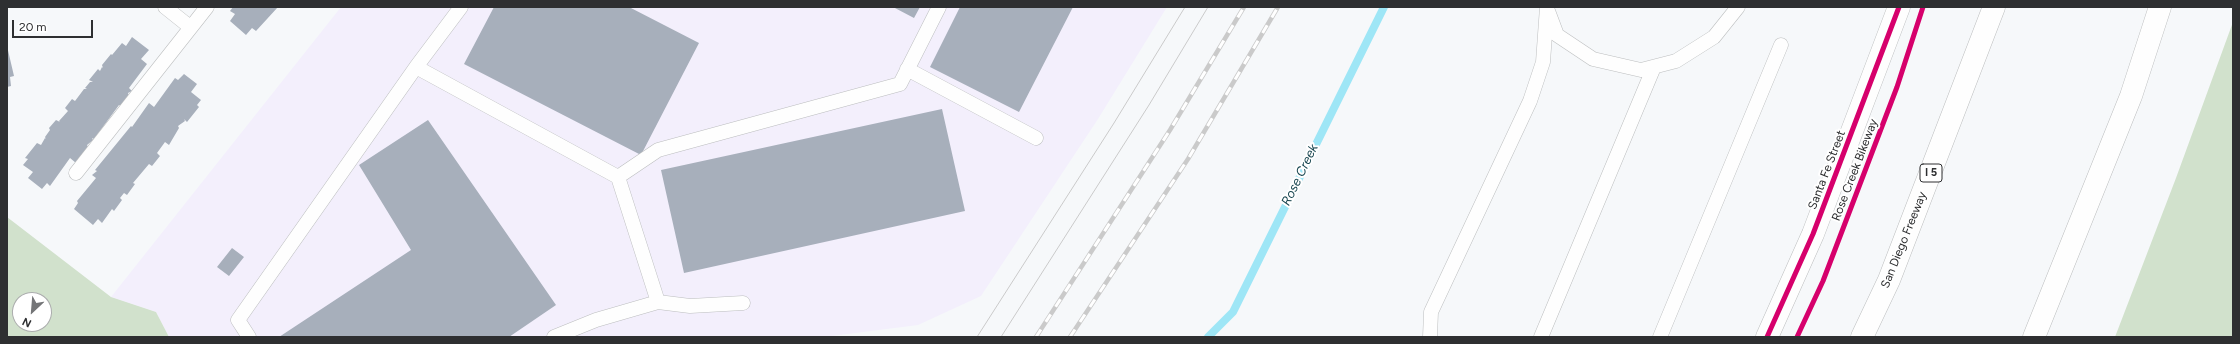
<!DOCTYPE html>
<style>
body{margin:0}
#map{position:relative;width:2240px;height:344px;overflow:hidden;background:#f6f8fa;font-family:Figtree,sans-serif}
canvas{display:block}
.frame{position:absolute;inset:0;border:8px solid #2e2f31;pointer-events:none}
.north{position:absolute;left:12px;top:292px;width:40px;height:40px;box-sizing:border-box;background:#fff;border:1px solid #abacad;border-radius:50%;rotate:206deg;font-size:11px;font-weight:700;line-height:16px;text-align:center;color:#2e2f31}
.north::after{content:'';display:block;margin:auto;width:14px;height:18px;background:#747577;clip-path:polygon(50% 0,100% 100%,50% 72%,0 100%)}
.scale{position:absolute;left:12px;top:20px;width:81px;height:18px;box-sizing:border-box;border:2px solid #2e2f31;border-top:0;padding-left:5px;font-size:12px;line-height:14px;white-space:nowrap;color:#2e2f31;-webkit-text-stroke:3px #fff;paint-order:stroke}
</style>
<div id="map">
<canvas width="2240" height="344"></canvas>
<div class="frame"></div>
<div class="north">N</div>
<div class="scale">20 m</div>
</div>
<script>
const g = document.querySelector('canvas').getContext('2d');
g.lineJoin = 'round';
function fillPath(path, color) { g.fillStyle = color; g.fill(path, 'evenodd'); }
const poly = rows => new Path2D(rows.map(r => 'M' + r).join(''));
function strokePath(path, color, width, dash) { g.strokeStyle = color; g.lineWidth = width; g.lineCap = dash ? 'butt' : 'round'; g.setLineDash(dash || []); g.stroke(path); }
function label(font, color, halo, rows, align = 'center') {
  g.font = font + ' Figtree,sans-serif'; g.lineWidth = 4; g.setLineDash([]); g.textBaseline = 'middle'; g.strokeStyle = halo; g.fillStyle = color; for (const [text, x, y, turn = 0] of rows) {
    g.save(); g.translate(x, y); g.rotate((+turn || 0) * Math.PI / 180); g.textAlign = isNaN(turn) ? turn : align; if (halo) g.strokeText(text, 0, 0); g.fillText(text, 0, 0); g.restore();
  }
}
fillPath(poly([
 [341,7,1167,7,1098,119,981,296,918,325,824,337,169,337,156,312,111,297]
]), '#f3effc');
fillPath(poly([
 [2233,22,2233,337,2115,337,2176,178],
 [7,217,111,297,156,312,169,337,7,337],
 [20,300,44,300,44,324,20,324]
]), '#d1e1cc');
strokePath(poly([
 [1208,337,1233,312,1384,7]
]), '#9ee6f6', 8);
fillPath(poly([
 [233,7,278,7,256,31,252,28,246,35,230,21,235,14,230,11],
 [494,7,629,7,699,43,641,155,464,64],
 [893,7,920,7,914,18],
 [960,7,1073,7,1019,112,930,67],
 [132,37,149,50,141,59,147,64,129,88,132,91,128,93,129,96,121,106,119,105,94,139,92,138,93,140,87,145,88,147,76,163,70,158,50,186,47,183,42,189,28,178,33,172,23,165,28,159,25,158,37,143,41,145,45,138,46,139,45,137,50,130,49,128,56,120,60,122,59,121,68,111,65,108,72,99,75,101,84,89,87,89,85,88,90,82,93,82,89,80,98,69,100,71,102,67,103,68,102,65,111,54,112,55,122,43,126,46],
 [7,46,14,76,10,77,11,86,7,87],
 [184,74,197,84,191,92,201,100,197,105,199,107,187,122,184,119,185,121,178,126,179,128,169,145,165,142,157,153,160,156,152,166,149,164,133,183,135,184,127,195,124,193,120,198,122,200,114,211,112,209,102,223,98,219,93,225,74,209,78,203,77,201,96,178,92,175,97,171,95,170,131,126,132,127,149,103,154,107,175,78,178,80],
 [942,109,965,211,684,273,661,170],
 [428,120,556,305,509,337,279,337,411,250,359,165],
 [232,248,244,257,229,276,217,267]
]), '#a7afbb');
const service = poly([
 [165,7,190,27],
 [1548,11,1557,35,1593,59,1641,70,1676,61,1714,37,1738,7],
 [416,67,461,7],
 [907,69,1036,138],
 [76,173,207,7],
 [618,177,658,302],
 [249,337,238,320,416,67,618,177,658,150,900,84,939,7],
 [554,337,596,320,658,302,690,306,743,303],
 [1430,337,1431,312,1530,101,1543,62,1547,7],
 [1541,337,1654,67],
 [1660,337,1781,45]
]);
const tertiary = poly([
 [1767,337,1813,234,1899,7]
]);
const motorway = poly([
 [1862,337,1889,280,1994,7],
 [2034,337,2131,96,2160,7]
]);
strokePath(service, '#bcbebf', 15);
strokePath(tertiary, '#bcbebf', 23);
strokePath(motorway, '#bcbebf', 23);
strokePath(service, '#fefefe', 14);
strokePath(tertiary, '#fefefe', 22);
strokePath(motorway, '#fefefe', 22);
strokePath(poly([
 [977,337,1114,123,1185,7],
 [1001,337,1149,105,1208,7]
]), '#cacaca', 1);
const rail = poly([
 [1036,337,1170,130,1244,7],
 [1070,337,1188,159,1278,7]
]);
strokePath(rail, '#cacaca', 4.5);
strokePath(rail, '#fff', 3, [9]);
strokePath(poly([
 [1767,337,1813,234,1899,7],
 [1797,337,1823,281,1897,87,1923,7]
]), '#d6006c', 5);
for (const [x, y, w] of [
 [1931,173,22]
]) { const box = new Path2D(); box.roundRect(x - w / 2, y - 9, w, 18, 3); g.fillStyle = '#fff'; g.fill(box); strokePath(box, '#2e2f31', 1); }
label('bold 11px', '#2e2f31', null, [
 ["I 5",1931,173]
]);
label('12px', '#2e2f31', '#fff', [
 ["Santa Fe Street",1827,170,-69],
 ["Rose Creek Bikeway",1855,170,-69],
 ["San Diego Freeway",1904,240,-68]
]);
label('italic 13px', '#184650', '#fff', [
 ["Rose Creek",1300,175,-64]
]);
</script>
